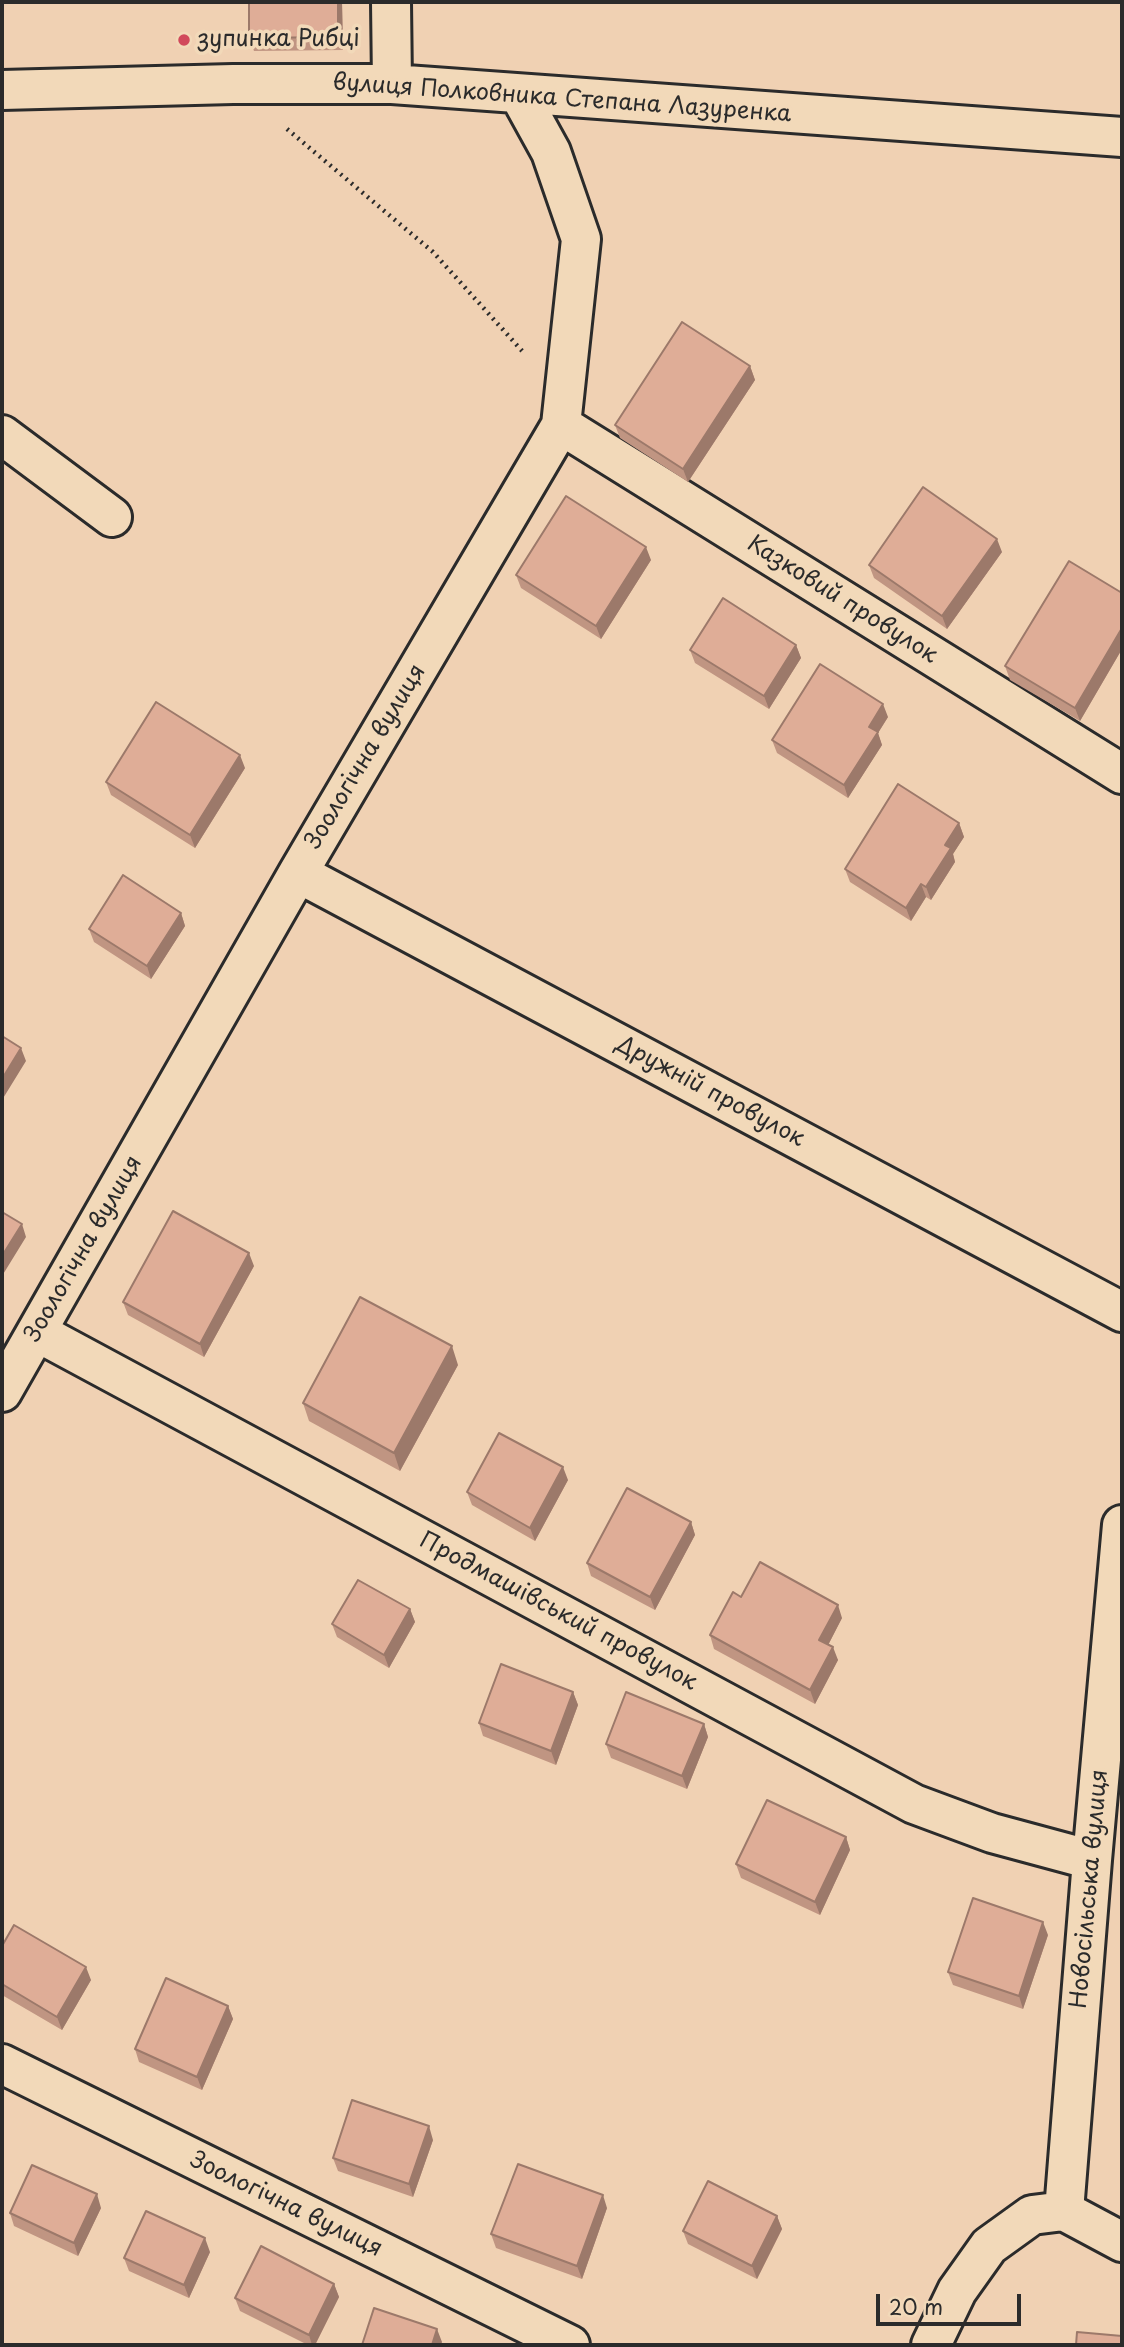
<!DOCTYPE html>
<meta charset="utf-8">
<style>
body{margin:0}
#map{position:relative;width:1124px;height:2347px;overflow:hidden;background:#f0d1b3;font-family:"Playpen Sans",sans-serif}
canvas{display:block}
.frame{position:absolute;inset:0;border:4px solid #2b2b2b;pointer-events:none}
.scale{position:absolute;left:876px;top:2294px;width:145px;height:32px;box-sizing:border-box;border:4px solid #2b2b2b;border-top:0;padding-left:9px;font-size:21px;line-height:24px;white-space:nowrap;color:#2b2b2b;-webkit-text-stroke:5px #f2d9b9;paint-order:stroke}
</style>
<div id="map">
<canvas width="1124" height="2347"></canvas>
<div class="frame"></div>
<div class="scale">20 m</div>
</div>
<script>
const g = document.querySelector('canvas').getContext('2d');
g.lineJoin = 'round';
const poly = rows => new Path2D(rows.map(r => 'M' + r).join(''));
function strokePath(path, color, width, dash) { g.strokeStyle = color; g.lineWidth = width; g.lineCap = dash ? 'butt' : 'round'; g.setLineDash(dash || []); g.stroke(path); }
function fillPath(path, color) { g.fillStyle = color; g.fill(path, 'evenodd'); }
function label(font, color, halo, rows, align = 'center') {
  g.font = font + ' "Playpen Sans",sans-serif'; g.lineWidth = 7; g.setLineDash([]); g.textBaseline = 'middle'; g.strokeStyle = halo; g.fillStyle = color; for (const [text, x, y, turn = 0] of rows) {
    g.save(); g.translate(x, y); g.rotate((+turn || 0) * Math.PI / 180); g.textAlign = isNaN(turn) ? turn : align; if (halo) g.strokeText(text, 0, 0); g.fillText(text, 0, 0); g.restore();
  }
}
const minor = poly([
 [391,2,392,84],
 [2,90,233,84,392,84,1122,137],
 [561,425,1122,774],
 [2,435,112,517],
 [298,873,1122,1312],
 [37,1332,914,1804,992,1833,1092,1860],
 [2,1392,298,873,561,425,581,239,551,152,519,94],
 [2,2064,570,2345],
 [1064,2211,1092,1860,1122,1525],
 [1064,2211,1122,2242],
 [931,2345,957,2291,989,2246,1032,2215,1064,2211]
]);
strokePath(minor, '#2b2b2b', 44);
strokePath(poly([
 [287,129,433,252,524,353]
]), '#2b2b2b', 4.5, [2, 5]);
strokePath(minor, '#f2d9b9', 38);
fillPath(poly([
 [249,2,342,2,343,50,254,51,249,38],
 [750,366,755,380,688,482,620,438,615,425],
 [1002,552,947,629,874,578,869,565],
 [651,560,601,639,521,588,516,575],
 [1122,593,1122,649,1080,721,1010,680,1005,666],
 [796,645,801,658,769,709,695,663,690,650],
 [888,717,878,733,882,745,848,798,777,753,772,740],
 [245,768,195,848,111,795,106,782],
 [959,823,964,837,953,854,955,862,931,900,926,897,911,921,850,882,845,869],
 [181,913,185,926,151,979,94,942,89,929],
 [254,1266,204,1357,128,1315,123,1302],
 [458,1365,400,1471,309,1421,303,1403],
 [568,1480,535,1541,472,1505,467,1492],
 [691,1522,695,1535,655,1610,591,1576,587,1563],
 [741,1597,842,1618,828,1645,838,1660,815,1704,714,1649,710,1635],
 [410,1609,415,1622,389,1668,337,1637,332,1624],
 [573,1692,578,1705,556,1765,483,1736,479,1723],
 [704,1724,708,1737,687,1789,611,1758,606,1744],
 [846,1837,850,1850,820,1915,741,1878,736,1864],
 [1048,1935,1023,2009,953,1985,948,1972],
 [2,1946,91,1980,62,2030,2,1995],
 [228,2006,233,2019,202,2090,139,2062,135,2049],
 [433,2140,413,2197,338,2171,333,2158],
 [101,2208,78,2256,14,2226,10,2213],
 [607,2208,582,2279,496,2248,491,2234],
 [777,2216,782,2229,757,2279,688,2244,683,2231],
 [210,2252,189,2298,129,2271,124,2258],
 [334,2284,339,2297,315,2345,308,2345,240,2311,235,2298]
]), '#c09582');
fillPath(poly([
 [338,2,342,2,343,50,338,37],
 [750,366,755,380,688,482,683,469],
 [997,539,1002,552,947,629,942,616],
 [646,547,651,560,601,639,596,626],
 [1122,628,1122,649,1080,721,1075,708],
 [796,645,801,658,769,709,764,696],
 [883,704,888,717,878,733,882,745,848,798,844,785,869,727],
 [240,755,245,768,195,848,190,835],
 [959,823,964,837,953,854,955,862,931,900,926,887,945,845],
 [921,884,926,897,911,921,906,908],
 [181,913,185,926,151,979,147,966],
 [21,1048,26,1061,2,1100,2,1079],
 [22,1224,26,1237,2,1276,2,1256],
 [249,1253,254,1266,204,1357,200,1344],
 [452,1346,458,1365,400,1471,394,1453],
 [563,1467,568,1480,535,1541,530,1528],
 [691,1522,695,1535,655,1610,650,1597],
 [838,1605,842,1618,824,1653,819,1640],
 [410,1609,415,1622,389,1668,384,1655],
 [833,1647,838,1660,815,1704,810,1690],
 [573,1692,578,1705,556,1765,551,1751],
 [704,1724,708,1737,687,1789,682,1776],
 [846,1837,850,1850,820,1915,815,1902],
 [1043,1922,1048,1935,1023,2009,1019,1996],
 [86,1967,91,1980,62,2030,57,2017],
 [228,2006,233,2019,202,2090,197,2077],
 [429,2126,433,2140,413,2197,409,2184],
 [97,2194,101,2208,78,2256,74,2243],
 [603,2195,607,2208,582,2279,577,2266],
 [777,2216,782,2229,757,2279,752,2266],
 [205,2238,210,2252,189,2298,184,2285],
 [334,2284,339,2297,315,2345,312,2345,309,2335],
 [437,2329,442,2342,441,2345,432,2345]
]), '#9c796a');
const building = poly([
 [249,2,338,2,338,37,249,38,249,2],
 [682,322,750,366,683,469,615,425,682,322],
 [923,487,997,539,942,616,869,565,923,487],
 [566,496,646,547,596,626,516,575,566,496],
 [1069,561,1122,593,1122,628,1075,708,1005,666,1069,561],
 [723,598,796,645,764,696,690,650,723,598],
 [820,664,883,704,869,727,878,732,844,785,772,740,820,664],
 [156,702,240,755,190,835,106,782,156,702],
 [898,784,959,823,945,845,951,848,926,887,921,884,906,908,845,869,898,784],
 [123,875,181,913,147,966,89,929,123,875],
 [2,1036,21,1048,2,1079,2,1036],
 [173,1211,249,1253,200,1344,123,1302,173,1211],
 [2,1212,22,1224,2,1256,2,1212],
 [360,1297,452,1346,394,1453,303,1403,360,1297],
 [499,1433,563,1467,530,1528,467,1492,499,1433],
 [627,1488,691,1522,650,1597,587,1563,627,1488],
 [760,1562,838,1605,819,1640,833,1647,810,1690,710,1635,733,1592,741,1597,760,1562],
 [358,1580,410,1609,384,1655,332,1624,358,1580],
 [501,1664,573,1692,551,1751,479,1723,501,1664],
 [626,1692,704,1724,682,1776,606,1744,626,1692],
 [767,1800,846,1837,815,1902,736,1864,767,1800],
 [973,1898,1043,1922,1019,1996,948,1972,973,1898],
 [14,1925,86,1967,57,2017,2,1984,2,1946,14,1925],
 [166,1978,228,2006,197,2077,135,2049,166,1978],
 [352,2100,429,2126,409,2184,333,2158,352,2100],
 [518,2164,603,2195,577,2266,491,2234,518,2164],
 [32,2165,97,2194,74,2243,10,2213,32,2165],
 [708,2181,777,2216,752,2266,683,2231,708,2181],
 [146,2211,205,2238,184,2285,124,2258,146,2211],
 [261,2246,334,2284,309,2335,235,2298,261,2246],
 [374,2308,437,2329,432,2345,362,2345,374,2308],
 [1077,2332,1122,2336,1122,2345,1076,2345,1077,2332]
]);
fillPath(building, '#dfad97');
strokePath(building, '#9c796a', 2);
for (const [x, y, r, color] of [
 [184,40,7,"#d1495b"]
]) { const dot = new Path2D(); dot.arc(x, y, r, 0, 2 * Math.PI); g.fillStyle = color; g.fill(dot); strokePath(dot, '#f2d9b9', 2.5); }
label('23px', '#2b2b2b', '#f2d9b9', [
 ["зупинка Рибці",198,40]
], 'left');
label('23px', '#2b2b2b', '#f2d9b9', [
 ["вулиця Полковника Степана Лазуренка",562,99,4],
 ["Казковий провулок",842,600,32],
 ["Зоологічна вулиця",366,757,-59],
 ["Дружній провулок",710,1092,28],
 ["Зоологічна вулиця",84,1249,-60],
 ["Продмашівський провулок",558,1612,28],
 ["Новосільська вулиця",1090,1889,-85],
 ["Зоологічна вулиця",286,2205,26]
]);
</script>
